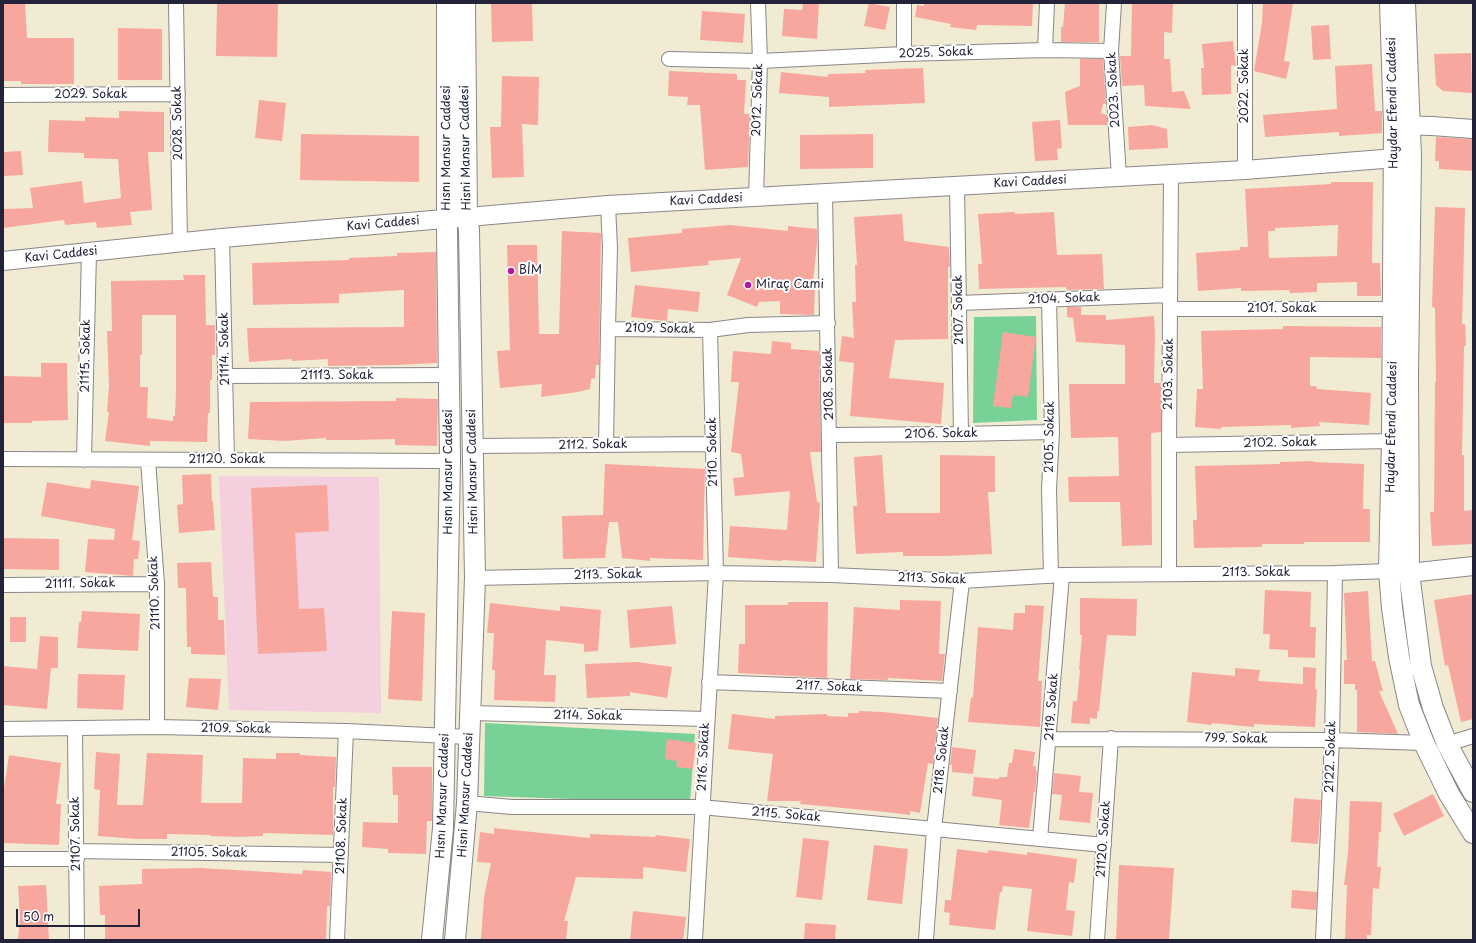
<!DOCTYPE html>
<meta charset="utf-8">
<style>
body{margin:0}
#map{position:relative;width:1476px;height:943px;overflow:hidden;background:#f2ebd4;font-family:"Playpen Sans",sans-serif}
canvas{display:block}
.frame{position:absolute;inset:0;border:4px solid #22223b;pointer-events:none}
.scale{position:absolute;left:16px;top:909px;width:124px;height:18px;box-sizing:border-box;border:2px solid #22223b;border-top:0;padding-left:5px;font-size:12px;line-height:14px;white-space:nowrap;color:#22223b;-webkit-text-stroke:3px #fff;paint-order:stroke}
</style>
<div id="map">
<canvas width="1476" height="943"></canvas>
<div class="frame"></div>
<div class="scale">50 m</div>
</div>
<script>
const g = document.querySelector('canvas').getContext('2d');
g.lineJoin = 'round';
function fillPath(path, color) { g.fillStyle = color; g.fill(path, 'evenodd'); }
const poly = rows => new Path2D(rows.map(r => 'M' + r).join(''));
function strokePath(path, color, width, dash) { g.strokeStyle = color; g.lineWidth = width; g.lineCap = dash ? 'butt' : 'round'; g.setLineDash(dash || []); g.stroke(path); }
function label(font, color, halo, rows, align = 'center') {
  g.font = font + ' "Playpen Sans",sans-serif'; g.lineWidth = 4; g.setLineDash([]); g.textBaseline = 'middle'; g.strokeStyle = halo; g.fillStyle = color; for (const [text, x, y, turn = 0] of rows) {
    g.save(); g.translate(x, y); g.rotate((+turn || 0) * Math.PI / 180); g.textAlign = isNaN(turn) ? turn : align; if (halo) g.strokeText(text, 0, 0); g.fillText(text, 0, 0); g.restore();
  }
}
fillPath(poly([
 [219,476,379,477,381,713,229,710]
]), '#f4cfdd');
fillPath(poly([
 [1036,316,1037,420,973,423,974,317],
 [485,723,695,734,690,803,484,796]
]), '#78d197');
fillPath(poly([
 [3,3,25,3,27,38,74,38,74,84,21,84,21,81,3,81],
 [217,3,278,3,277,57,216,56],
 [491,3,532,3,533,41,492,42],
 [803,3,819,3,817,39,782,36,784,9,802,10],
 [869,3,890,7,885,30,864,26],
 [924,3,1033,3,1032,26,977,25,976,30,950,27,951,24,915,17,917,5,924,6],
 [1065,3,1099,3,1099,42,1061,42,1061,27,1063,27],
 [1132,3,1173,3,1172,33,1164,32,1164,59,1170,59,1172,92,1184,91,1191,109,1145,106,1144,85,1122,86,1120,56,1131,56],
 [1263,3,1293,3,1284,61,1290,62,1286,79,1254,71,1262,23],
 [702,11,745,14,743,43,700,40],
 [1329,25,1331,59,1313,60,1311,26],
 [118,28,162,29,162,80,118,80],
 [1233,41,1236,66,1231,65,1231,94,1202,95,1201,68,1204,68,1202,44],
 [1471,53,1472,93,1443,91,1436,85,1434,54],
 [1080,59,1103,59,1106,104,1103,104,1101,113,1107,115,1107,125,1068,125,1065,92,1080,86],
 [1372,64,1375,111,1382,111,1382,133,1339,136,1339,132,1265,137,1263,115,1337,109,1335,66],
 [923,68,925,103,829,107,829,97,779,93,781,72,828,77,828,74,866,73,865,70],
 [669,71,737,74,737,80,746,80,744,114,750,114,748,167,705,170,700,105,687,105,688,97,668,96],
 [502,76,539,77,538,125,522,124,524,177,492,178,490,127,501,127],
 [259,100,286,103,282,141,255,138],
 [119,111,164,112,164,152,148,152,152,210,130,212,132,225,97,228,96,222,65,225,64,220,3,228,3,209,33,208,30,188,82,181,84,203,121,198,118,159,84,158,84,153,48,152,49,120,85,121,85,117,119,118],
 [1060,120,1062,148,1057,149,1058,160,1035,161,1032,122],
 [1152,125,1167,129,1168,148,1129,150,1128,127],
 [301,134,419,136,419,182,300,180],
 [873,134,873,168,800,169,800,135],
 [1436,137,1473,139,1473,171,1439,169,1439,161,1435,161],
 [21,151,23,175,3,176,3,152],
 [1331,182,1373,182,1372,263,1380,263,1381,296,1357,296,1357,282,1317,283,1317,292,1290,293,1289,290,1241,291,1241,288,1198,291,1196,253,1240,250,1240,247,1248,247,1245,189,1331,184],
 [1338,225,1337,256,1269,258,1268,231,1275,231,1275,228],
 [1435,207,1465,208,1462,324,1465,324,1466,346,1464,346,1462,455,1464,455,1464,511,1473,510,1473,544,1432,546,1430,512,1434,512,1435,382,1436,382,1435,308,1432,307],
 [1015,212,1015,214,1054,212,1057,255,1102,254,1104,289,1067,290,1066,287,979,289,978,264,982,264,978,214],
 [902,214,904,241,949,247,950,267,948,267,948,339,895,340,889,378,944,383,941,424,850,416,854,363,839,361,842,336,854,338,852,302,856,302,855,265,857,265,854,217],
 [730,225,788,231,788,226,817,229,817,244,813,281,815,281,814,315,780,314,780,301,759,302,757,307,727,295,741,258,708,261,709,265,631,272,628,238,682,233,682,229],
 [562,231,601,233,599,365,596,365,595,378,591,379,590,389,578,392,541,397,542,384,500,388,497,351,510,350,507,245,537,245,539,334,559,334],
 [436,252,437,363,396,365,328,366,328,359,292,361,292,359,249,362,247,328,404,327,404,290,339,294,339,303,253,305,252,263,349,260,349,258,397,256,397,253],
 [183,275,205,275,206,325,215,325,215,355,212,355,212,380,210,380,210,413,208,413,207,442,150,441,150,446,105,441,109,412,107,412,109,386,107,331,112,331,111,281,184,280],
 [142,315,176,315,176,390,175,416,173,416,173,421,147,418,148,387,140,387,140,355,142,355],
 [635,285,700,292,698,312,668,309,667,321,631,317],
 [1067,307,1081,307,1081,315,1106,315,1106,320,1154,316,1155,336,1154,383,1161,383,1161,432,1151,433,1152,545,1122,546,1120,502,1069,502,1068,477,1119,476,1118,437,1071,438,1069,384,1125,384,1125,345,1076,342,1073,318,1067,317],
 [1283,326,1381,327,1381,358,1310,357,1310,386,1316,386,1317,389,1371,393,1369,425,1319,422,1320,426,1291,428,1291,425,1221,427,1221,429,1195,427,1197,389,1203,389,1201,331,1283,329],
 [1003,332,1036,337,1028,397,1013,395,1011,408,993,406],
 [772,341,791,343,791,349,819,351,821,452,810,452,817,502,820,503,816,562,782,560,782,561,728,557,730,526,787,530,790,491,735,496,733,478,744,477,741,454,731,452,739,382,731,382,733,351,771,354],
 [41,363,67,363,68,420,32,421,32,423,3,423,3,376,41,377],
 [396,398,438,399,437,446,395,445,395,439,354,440,326,440,326,438,284,441,248,439,250,402,396,401],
 [882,455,886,513,940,513,940,455,995,456,995,492,988,492,992,554,945,556,903,556,903,552,856,554,853,506,857,506,854,457],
 [1313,461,1313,462,1364,464,1363,509,1370,509,1370,542,1304,542,1304,544,1262,544,1262,547,1194,548,1193,520,1197,520,1195,466,1280,464,1280,462],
 [605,464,705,469,703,560,650,558,650,561,622,558,618,522,609,522,605,558,563,559,562,516,603,515],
 [211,474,212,502,213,502,215,530,179,533,177,505,183,504,182,475],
 [91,480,139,486,132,540,140,541,138,559,134,559,133,576,85,572,88,539,114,540,115,529,41,516,47,482,90,489],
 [327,485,329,531,295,533,299,609,324,608,327,651,258,654,251,488],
 [3,538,59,539,59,570,3,569],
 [211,562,213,597,218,597,218,620,224,620,225,655,191,654,191,647,187,647,186,588,178,588,177,563],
 [1265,590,1311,592,1310,627,1316,627,1315,658,1288,657,1288,650,1269,649,1270,634,1263,634],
 [1368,591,1372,661,1375,661,1383,691,1379,691,1398,734,1357,732,1357,690,1355,690,1355,684,1344,684,1344,660,1347,660,1344,593],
 [1473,594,1473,719,1461,722,1448,665,1445,666,1434,600],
 [1080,598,1137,599,1136,636,1107,635,1099,711,1097,711,1097,719,1090,718,1090,724,1071,723,1073,701,1077,701,1080,670,1079,670,1082,635,1080,635],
 [900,600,941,601,939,654,945,654,942,681,888,678,888,680,850,679,854,607,900,610],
 [788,602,828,602,827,678,738,673,739,644,745,644,745,605,788,605],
 [490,603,560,611,560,606,601,610,598,651,584,652,584,644,546,640,544,675,556,675,555,702,494,700,495,670,492,670,494,633,487,633],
 [1025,605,1044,606,1038,681,1042,681,1040,727,968,722,971,697,973,698,978,627,1013,630,1014,613,1025,613],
 [672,606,676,644,630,648,627,610],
 [82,611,140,614,138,651,77,648,79,622,81,622],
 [392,611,425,613,422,701,388,699],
 [10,617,26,617,26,642,10,642],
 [40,636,58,637,58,668,51,668,47,709,3,705,3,666,37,669],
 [637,662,672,667,667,698,630,692,630,696,587,698,585,664],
 [1303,667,1316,668,1315,689,1317,690,1315,727,1254,724,1254,727,1212,723,1211,725,1187,722,1192,672,1235,676,1235,668,1260,670,1258,681,1303,684],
 [78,674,125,675,123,710,77,708],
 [189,678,221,679,218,710,186,707],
 [859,711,883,712,938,718,933,764,928,763,920,813,910,811,910,815,886,812,800,804,801,801,767,801,773,754,728,749,732,714,775,719,775,716,827,714,827,716,848,717,848,713,859,713],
 [667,739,696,743,693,769,676,767,677,761,665,759],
 [952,747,976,750,973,774,952,772,952,765,950,765],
 [1014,749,1035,752,1033,766,1036,766,1036,771,1037,771,1035,792,1034,792,1029,828,999,825,1002,800,972,796,974,777,999,779,999,777,1007,777,1009,763,1012,763],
 [96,752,120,754,117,805,143,805,147,753,203,755,201,803,242,803,243,758,276,759,276,753,300,753,300,755,336,757,335,787,333,787,333,835,263,833,263,836,240,837,210,836,210,835,167,834,167,839,137,839,98,836,100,790,94,789],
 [9,755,61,763,56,804,61,804,59,845,3,843,3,795],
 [392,767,432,767,432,821,427,821,426,854,388,853,388,849,362,847,363,822,398,823,398,795,393,795],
 [1054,773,1081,776,1079,792,1093,793,1090,823,1059,820,1062,795,1052,794],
 [1433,794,1444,816,1404,836,1393,814],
 [1294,798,1321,800,1318,844,1291,842],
 [1350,801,1382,802,1381,832,1379,832,1377,867,1381,867,1379,889,1373,888,1371,935,1367,935,1367,940,1345,940,1347,885,1344,885,1348,853],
 [494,828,590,838,590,834,655,837,656,835,690,839,686,872,643,867,643,879,576,877,564,921,568,921,566,940,481,940,484,897,491,863,477,862,480,832,494,834],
 [803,838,829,841,822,900,796,897],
 [874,845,908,849,902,904,867,900],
 [957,849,988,853,988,850,1027,855,1027,852,1077,859,1074,883,1069,882,1066,910,1075,911,1072,936,1027,931,1032,889,1003,886,1002,892,1000,892,995,930,949,925,950,913,944,912,945,900,951,900],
 [1119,865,1174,868,1169,940,1116,940],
 [201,868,302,874,303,870,331,872,330,906,327,906,326,940,105,940,105,915,100,915,99,886,142,884,142,869],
 [46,885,49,940,18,940,20,918,18,886],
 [1292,890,1317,892,1316,910,1291,908],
 [633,911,686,917,683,940,630,940],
 [805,923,836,925,835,940,804,940]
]), '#f7a79e');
const minor = poly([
 [176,3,180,243],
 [1114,3,1111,51,1119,177],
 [1045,50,1047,3],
 [904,54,904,3],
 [669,59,760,61,904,54,1045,50,1111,51],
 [3,95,178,94],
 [1245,170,1245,3],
 [957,186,961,434],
 [825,193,831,575],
 [756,197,760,61,758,3],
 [222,238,227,460],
 [1049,299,1052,432,1049,489,1051,576],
 [959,303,1170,295],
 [1170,309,1393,309],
 [608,329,610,248,608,205],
 [225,376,449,375],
 [829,435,961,434,1052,432],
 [606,445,608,329,710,330,748,325,828,323],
 [1169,445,1392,441],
 [473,446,713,444],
 [3,459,450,461],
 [84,460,89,252],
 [148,460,157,584,157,727],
 [1169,573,1169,445,1171,174],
 [475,578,716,573,831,575,962,581,1062,575,1335,573,1389,571],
 [3,585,157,584],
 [709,682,950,691],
 [470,713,707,719],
 [75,728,77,940],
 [3,729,157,727,346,731,469,737],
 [1049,739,1332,740,1424,743],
 [1447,744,1473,736],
 [467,803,512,807,701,807,1104,845],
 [1040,839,1062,575],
 [77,851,341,855],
 [3,859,77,859],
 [337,940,346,731],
 [695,940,716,573,710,330],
 [926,940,934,829,962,581],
 [1097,940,1111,738],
 [1323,940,1332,740,1335,573]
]);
const tertiary = poly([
 [1396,125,1432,126,1473,129],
 [3,261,222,238,608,205,1245,170,1408,157],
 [1394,571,1409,573,1473,566]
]);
const secondary = poly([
 [1390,3,1394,125,1392,441,1389,571,1392,608,1399,657,1409,705,1424,743,1449,794,1473,833],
 [1405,3,1411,157,1408,375,1409,573,1421,666,1433,708,1447,744,1473,792],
 [432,940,443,828,450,461,447,231,447,3],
 [455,940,467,803,475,578,469,230,467,217,465,3]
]);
strokePath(minor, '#8a8688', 16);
strokePath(tertiary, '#8a8688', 20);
strokePath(secondary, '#8a8688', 22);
strokePath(minor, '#fff', 14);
strokePath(tertiary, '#fff', 18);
strokePath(secondary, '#fff', 20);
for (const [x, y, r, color] of [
 [511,271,4,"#b5179e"],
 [748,285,4,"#b5179e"]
]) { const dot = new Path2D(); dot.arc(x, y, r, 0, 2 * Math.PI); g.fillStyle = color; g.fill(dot); strokePath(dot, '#fff', 1.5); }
label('12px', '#22223b', '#fff', [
 ["2025. Sokak",936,53,-2],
 ["2022. Sokak",1245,86,-90],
 ["2023. Sokak",1114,90,-93],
 ["2029. Sokak",91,95],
 ["2012. Sokak",758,100,-88],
 ["Haydar Efendi Caddesi",1393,103,-91],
 ["2028. Sokak",178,123,-91],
 ["Hısnı Mansur Caddesi",447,148,-90],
 ["Hisni Mansur Caddesi",466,148,-91],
 ["Kavi Caddesi",1030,182,-3],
 ["Kavi Caddesi",706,200,-3],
 ["Kavi Caddesi",383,224,-5],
 ["Kavi Caddesi",61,255,-6],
 ["2104. Sokak",1064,299,-2],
 ["2101. Sokak",1282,309],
 ["2107. Sokak",959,310,-91],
 ["2109. Sokak",660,329,1],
 ["21114. Sokak",225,349,-91],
 ["21115. Sokak",86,356,-89],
 ["2103. Sokak",1169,374,-89],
 ["21113. Sokak",337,376],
 ["2108. Sokak",829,384,-91],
 ["Haydar Efendi Caddesi",1392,427,-89],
 ["2106. Sokak",941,434,-1],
 ["2105. Sokak",1050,437,-89],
 ["2102. Sokak",1280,443,-1],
 ["2112. Sokak",593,445,-1],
 ["2110. Sokak",713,452,-91],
 ["21120. Sokak",227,460],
 ["Hısnı Mansur Caddesi",449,472,-90],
 ["Hisni Mansur Caddesi",473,472,-91],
 ["2113. Sokak",1256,573],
 ["2113. Sokak",608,575,-1],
 ["2113. Sokak",932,579,2],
 ["21111. Sokak",80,584,-1],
 ["21110. Sokak",155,593,-92],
 ["2117. Sokak",829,687,2],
 ["2119. Sokak",1052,707,-86],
 ["2114. Sokak",588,716,1],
 ["2109. Sokak",236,729,1],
 ["799. Sokak",1236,739,1],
 ["2116. Sokak",704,757,-87],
 ["2122. Sokak",1331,757,-88],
 ["2118. Sokak",942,760,-84],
 ["Hisni Mansur Caddesi",466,795,-87],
 ["Hısnı Mansur Caddesi",443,796,-88],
 ["2115. Sokak",786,815,5],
 ["21107. Sokak",76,834,-91],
 ["21108. Sokak",342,836,-88],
 ["21120. Sokak",1104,839,-86],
 ["21105. Sokak",209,853,1]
]);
label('12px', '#22223b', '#fff', [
 ["BİM",519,271],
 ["Miraç Cami",756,285]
], 'left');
</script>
